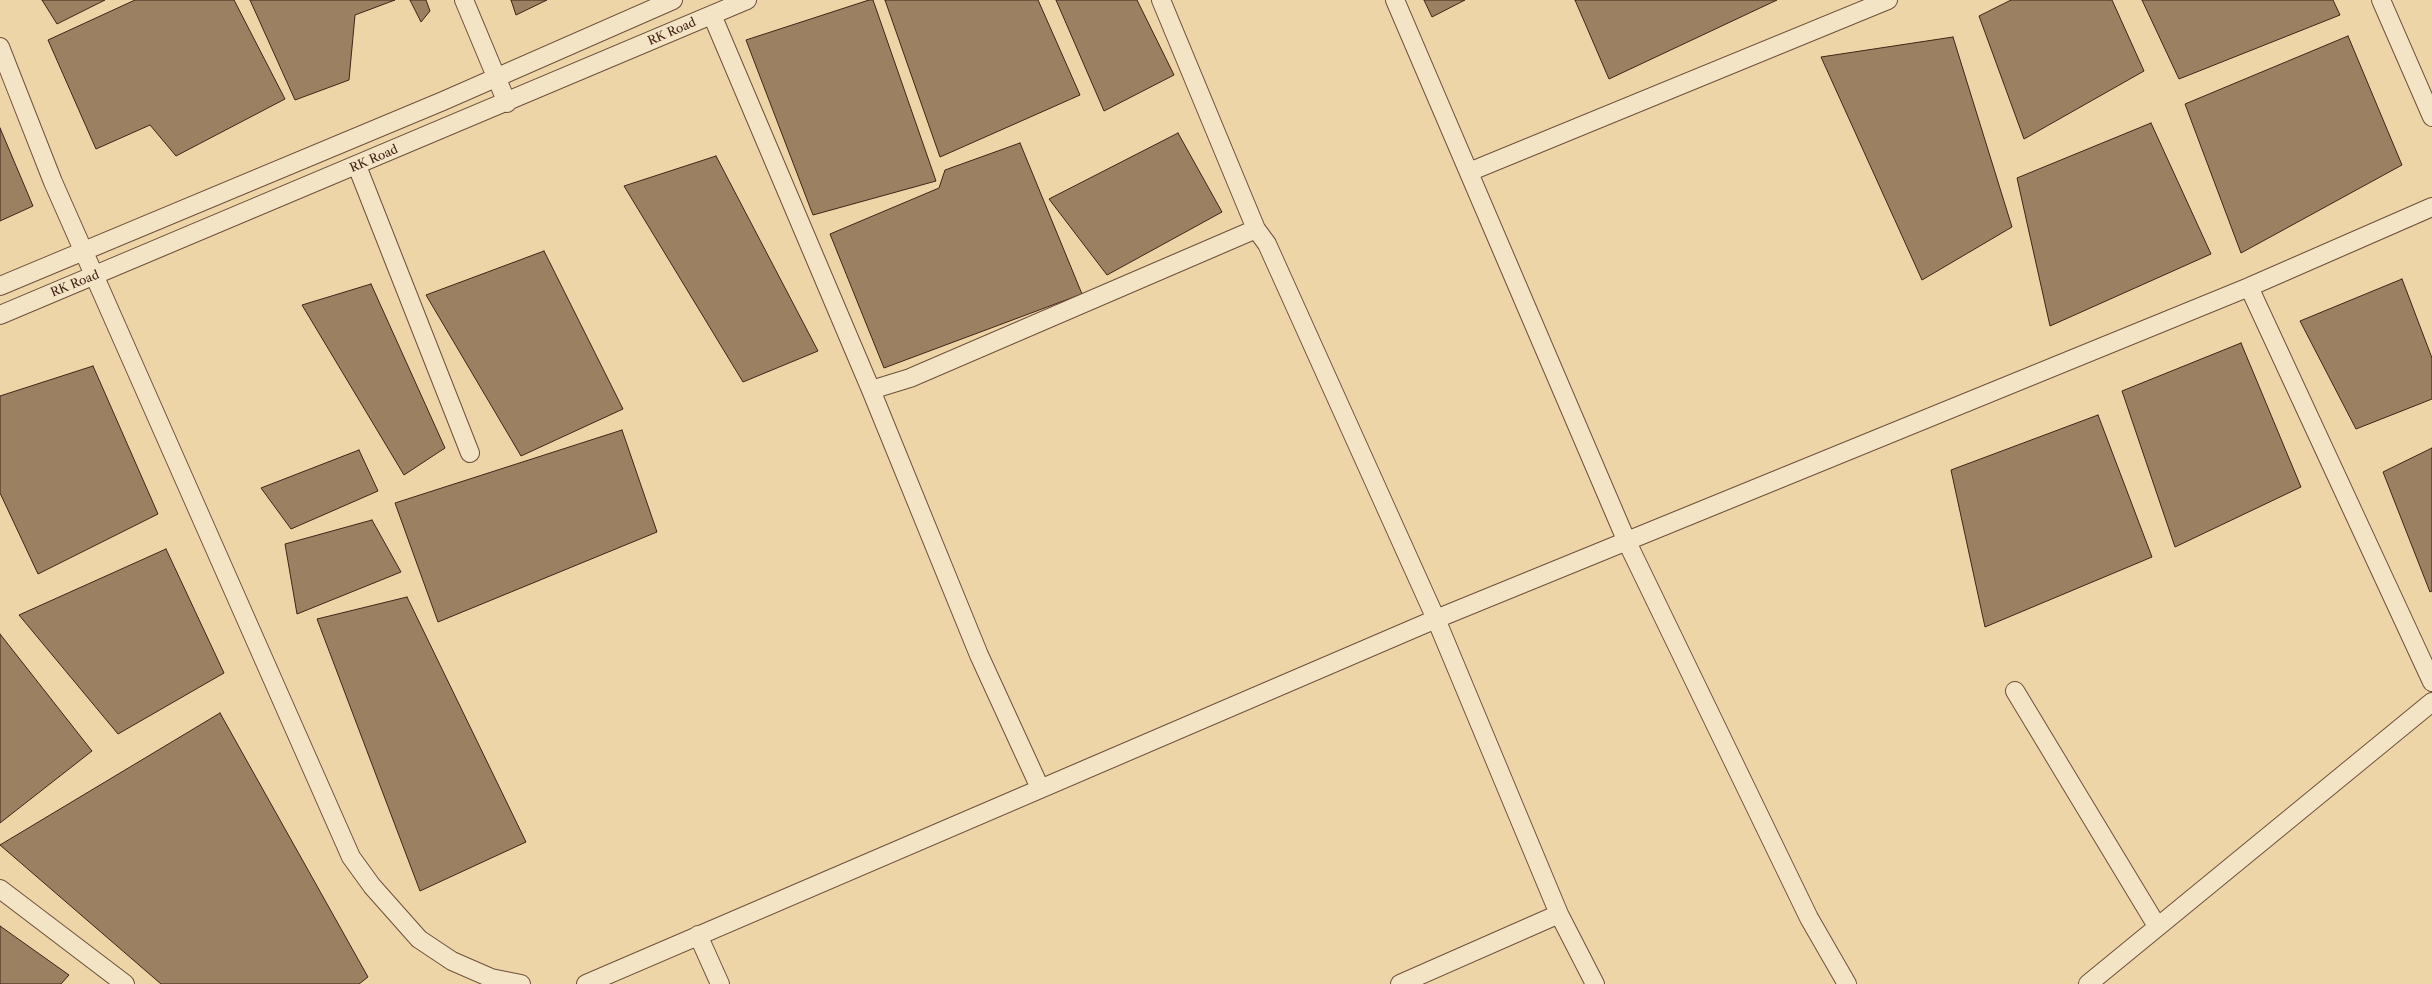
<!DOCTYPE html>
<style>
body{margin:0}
canvas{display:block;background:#edd5a8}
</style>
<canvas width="2432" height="984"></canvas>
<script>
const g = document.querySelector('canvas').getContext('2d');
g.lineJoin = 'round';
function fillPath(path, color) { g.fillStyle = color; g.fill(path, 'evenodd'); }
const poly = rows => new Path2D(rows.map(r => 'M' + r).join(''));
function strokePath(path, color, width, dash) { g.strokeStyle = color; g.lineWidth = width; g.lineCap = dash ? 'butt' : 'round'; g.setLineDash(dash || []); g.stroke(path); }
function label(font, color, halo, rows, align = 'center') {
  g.font = font + ' "Libre Caslon Text",serif'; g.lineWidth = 4; g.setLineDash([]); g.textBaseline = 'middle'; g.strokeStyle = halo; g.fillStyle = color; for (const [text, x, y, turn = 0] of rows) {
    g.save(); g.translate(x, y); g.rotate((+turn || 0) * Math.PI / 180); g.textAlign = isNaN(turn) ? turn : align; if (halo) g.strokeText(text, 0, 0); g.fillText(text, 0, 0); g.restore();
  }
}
const building = poly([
 [42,0,105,0,57,24,42,0],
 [135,0,234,0,285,99,176,156,150,125,96,149,48,40,135,0],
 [250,0,395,0,355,15,349,80,295,100,250,0],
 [410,0,426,0,430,11,421,22,410,0],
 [511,0,547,0,516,15,511,0],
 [869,0,873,0,936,181,813,215,746,40,869,0],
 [885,0,1038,0,1080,95,940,157,885,0],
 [1056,0,1137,0,1174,75,1104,111,1056,0],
 [1424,0,1465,0,1432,17,1424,0],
 [1575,0,1777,0,1609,79,1575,0],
 [2011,0,2112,0,2144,71,2024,139,1979,16,2011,0],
 [2142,0,2333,0,2340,15,2179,79,2142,0],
 [2348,36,2402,165,2241,253,2185,104,2348,36],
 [1953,37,2012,227,1922,280,1821,57,1953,37],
 [2151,123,2211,254,2050,326,2017,178,2151,123],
 [0,128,33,206,0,221,0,128],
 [1178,133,1222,212,1107,275,1049,199,1178,133],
 [1020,143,1082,294,884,368,830,234,939,188,945,170,1020,143],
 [716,156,818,351,743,382,624,186,716,156],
 [544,251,623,409,521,456,426,295,544,251],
 [2402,279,2432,358,2432,399,2356,429,2300,321,2402,279],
 [371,284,445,448,404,475,302,305,371,284],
 [2241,343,2301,487,2175,547,2122,391,2241,343],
 [93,366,158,514,38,574,0,493,0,396,93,366],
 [2098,415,2152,557,1985,627,1951,470,2098,415],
 [622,430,657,532,438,622,395,503,622,430],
 [2432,448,2432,591,2430,592,2383,472,2432,448],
 [359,450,378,491,291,529,261,488,359,450],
 [372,520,401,572,297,614,285,544,372,520],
 [166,549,224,673,118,734,19,615,166,549],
 [407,597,526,842,420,891,317,619,407,597],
 [0,634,92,751,0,823,0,634],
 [220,713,368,977,359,984,161,984,0,845,220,713],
 [0,926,69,975,61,984,0,984,0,926]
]);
fillPath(building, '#9b8062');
strokePath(building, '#432417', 1);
const minor = poly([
 [464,0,507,103],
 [1161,0,1256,229,1267,244,1436,619,1559,914,1595,984],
 [1395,0,1627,542,1809,918,1847,984],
 [2381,0,2432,117],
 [712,15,871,390,979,655,1040,788],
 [0,47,53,182,351,857,372,886,419,939,452,961,491,978,521,984],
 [357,166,470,453],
 [1469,172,1888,0],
 [0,286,443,101,673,0],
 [2249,287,2432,682],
 [0,315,747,0],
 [871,390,910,378,1256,229],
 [2015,691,2157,926],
 [0,889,125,984],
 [698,935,720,984],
 [586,984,1436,619,2249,287,2432,207],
 [1400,984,1559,914],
 [2088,984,2432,702]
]);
strokePath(minor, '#6e503b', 20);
strokePath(minor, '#f3e4c6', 18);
label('12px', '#432417', '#f3e4c6', [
 ["RK Road",672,32,-23],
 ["RK Road",374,159,-23],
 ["RK Road",75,284,-22]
]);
</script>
